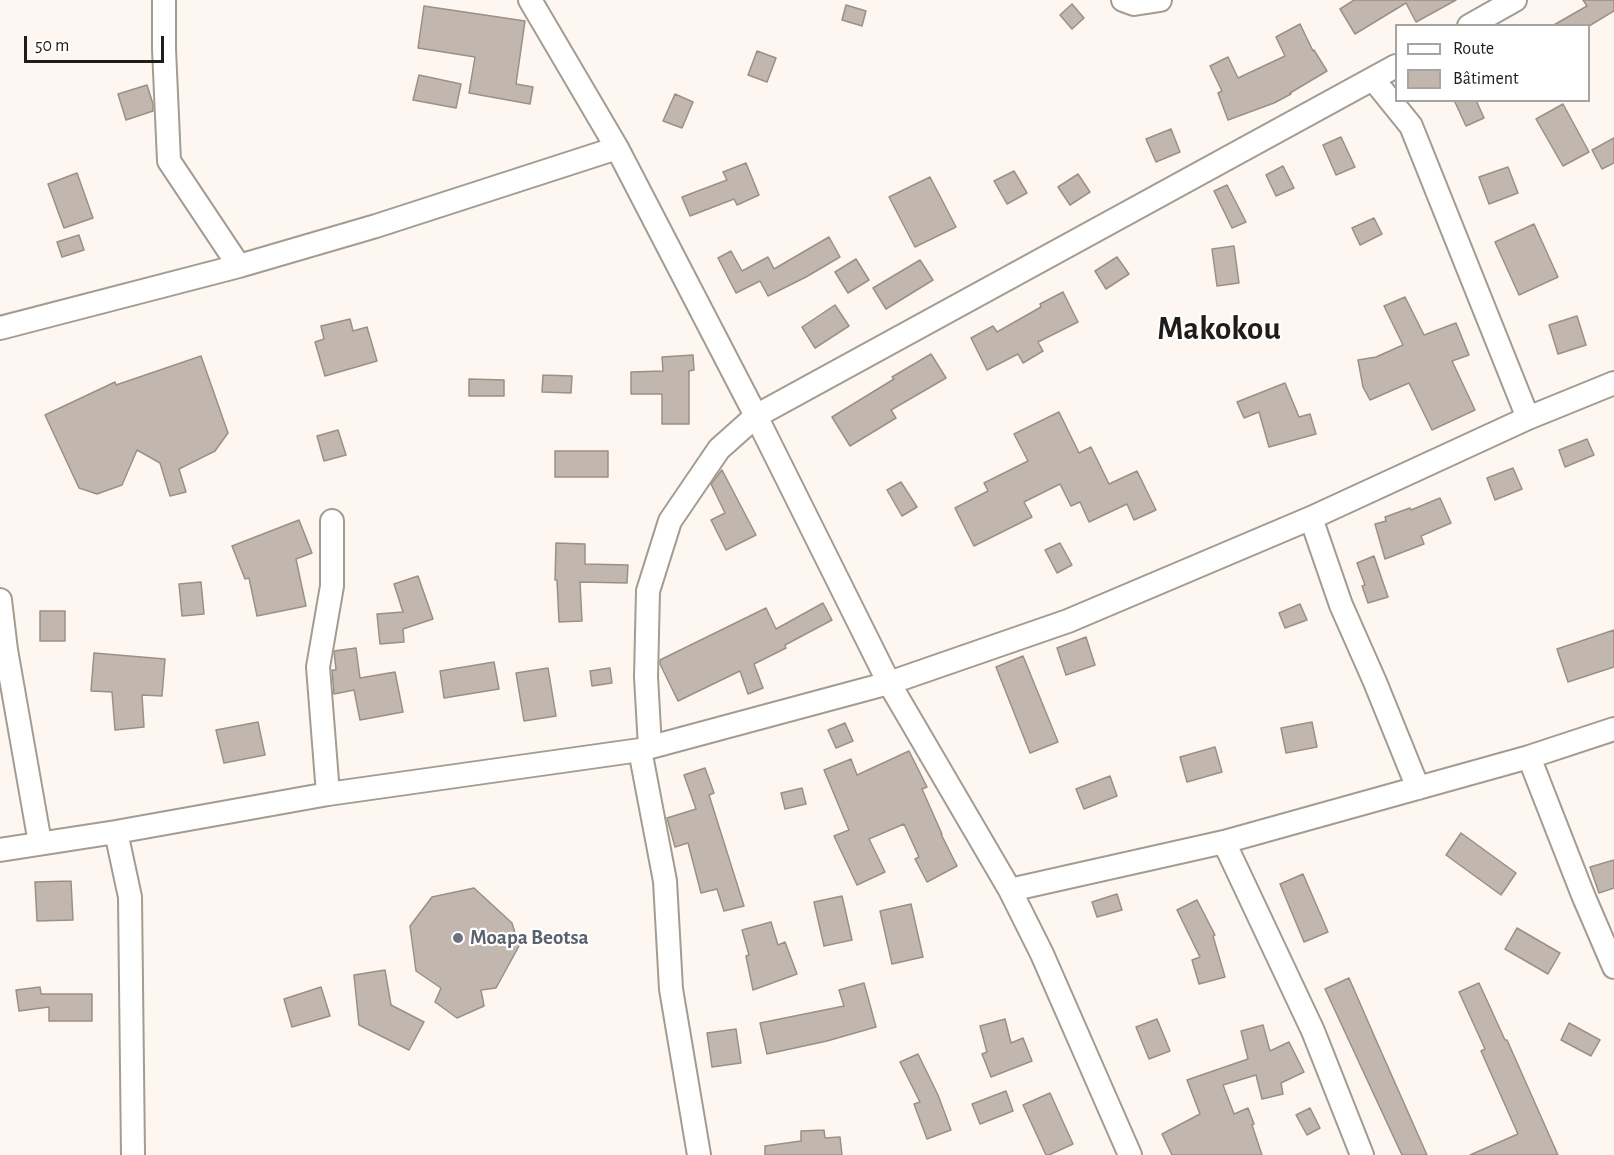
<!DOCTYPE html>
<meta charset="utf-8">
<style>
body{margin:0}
#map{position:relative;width:1614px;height:1155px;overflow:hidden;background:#fef7f1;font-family:"Alegreya Sans",sans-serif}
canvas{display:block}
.legend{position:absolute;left:1395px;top:24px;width:195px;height:78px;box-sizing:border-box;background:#fff;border:2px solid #a6a4a3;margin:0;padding:8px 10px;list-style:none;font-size:18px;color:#201c19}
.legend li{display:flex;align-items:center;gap:12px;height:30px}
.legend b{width:30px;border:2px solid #a6a4a3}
.scale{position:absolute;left:24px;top:36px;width:140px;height:27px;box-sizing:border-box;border:3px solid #201c19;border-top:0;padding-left:8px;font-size:18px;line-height:21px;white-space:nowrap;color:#201c19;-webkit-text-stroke:4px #fff;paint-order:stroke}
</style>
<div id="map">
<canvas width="1614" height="1155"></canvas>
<ul class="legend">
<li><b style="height:8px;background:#fff"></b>Route</li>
<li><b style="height:16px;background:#c2b7ae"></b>Bâtiment</li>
</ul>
<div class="scale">50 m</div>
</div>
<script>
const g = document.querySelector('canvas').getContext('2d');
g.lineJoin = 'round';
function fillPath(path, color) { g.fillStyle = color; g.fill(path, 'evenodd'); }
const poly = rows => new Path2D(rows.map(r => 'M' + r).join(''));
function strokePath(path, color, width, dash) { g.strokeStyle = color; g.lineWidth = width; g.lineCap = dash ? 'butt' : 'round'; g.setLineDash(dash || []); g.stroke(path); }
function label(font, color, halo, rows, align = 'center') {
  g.font = font + ' "Alegreya Sans",sans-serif'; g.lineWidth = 4.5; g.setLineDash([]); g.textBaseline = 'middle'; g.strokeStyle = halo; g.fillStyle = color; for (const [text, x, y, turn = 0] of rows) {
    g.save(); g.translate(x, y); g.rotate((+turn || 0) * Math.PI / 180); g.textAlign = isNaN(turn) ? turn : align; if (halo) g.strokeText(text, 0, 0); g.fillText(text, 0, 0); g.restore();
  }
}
const building = poly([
 [1354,0,1456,0,1416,22,1406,3,1355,34,1340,9,1354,0],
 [1583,0,1614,0,1614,11,1589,26,1552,26,1587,6,1583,0],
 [1072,4,1084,18,1072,29,1060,15,1072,4],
 [846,5,866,11,862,26,842,20,846,5],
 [424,6,525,21,516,84,533,87,530,104,469,93,475,57,418,48,424,6],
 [1300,24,1313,51,1314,50,1327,71,1290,93,1291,94,1274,103,1228,120,1218,93,1222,91,1210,66,1228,57,1238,78,1285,56,1276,37,1300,24],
 [757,51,776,58,767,82,748,75,757,51],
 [419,75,461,84,456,108,413,100,419,75],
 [147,85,153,104,153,111,126,120,118,94,147,85],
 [675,94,693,102,682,128,663,121,675,94],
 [1454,100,1476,100,1484,118,1466,126,1454,100],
 [1563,104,1589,152,1563,166,1536,119,1563,104],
 [1171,129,1180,152,1156,162,1146,139,1171,129],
 [1341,137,1355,167,1336,175,1323,145,1341,137],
 [1614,138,1614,163,1602,169,1592,150,1614,138],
 [746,163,759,195,737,205,734,199,690,216,682,197,727,180,723,172,746,163],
 [1283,166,1294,188,1276,196,1266,175,1283,166],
 [1508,167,1518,193,1489,204,1479,177,1508,167],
 [1014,171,1027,193,1007,204,994,181,1014,171],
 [77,173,93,218,64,228,48,184,77,173],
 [1078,174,1090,192,1070,205,1058,187,1078,174],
 [930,177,956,227,915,247,889,197,930,177],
 [1227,185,1246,222,1232,228,1214,191,1227,185],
 [1374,218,1382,234,1360,245,1352,228,1374,218],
 [1534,224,1558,277,1519,295,1495,242,1534,224],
 [79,235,84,250,62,257,57,242,79,235],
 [829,237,840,257,806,277,768,296,760,281,736,293,718,258,731,251,742,271,768,257,774,269,829,237],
 [1234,246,1239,283,1217,286,1212,249,1234,246],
 [1117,257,1129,274,1106,289,1095,271,1117,257],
 [856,259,869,280,848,293,835,272,856,259],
 [920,260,933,280,886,309,873,288,920,260],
 [1063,292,1078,322,1038,342,1043,351,1023,363,1018,354,987,370,971,338,993,326,997,332,1041,307,1040,304,1063,292],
 [1405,297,1424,335,1456,323,1469,355,1452,361,1475,410,1432,430,1409,383,1370,400,1363,387,1358,360,1376,357,1403,345,1384,306,1405,297],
 [835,305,849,326,815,348,802,327,835,305],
 [1577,316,1586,345,1558,354,1549,325,1577,316],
 [350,319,353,331,367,327,377,361,325,376,315,342,324,339,321,326,350,319],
 [931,354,946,378,891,410,896,418,850,446,832,417,894,379,892,377,931,354],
 [693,355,694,370,689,371,689,424,662,424,662,394,631,394,631,372,663,371,662,357,693,355],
 [201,356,228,433,215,451,179,469,186,492,170,496,160,463,137,450,122,485,97,494,79,488,45,415,115,382,116,385,201,356],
 [543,375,572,376,571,393,542,392,543,375],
 [469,379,504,380,504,396,469,396,469,379],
 [1285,383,1299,417,1310,414,1316,434,1269,447,1259,412,1244,418,1237,402,1285,383],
 [1059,412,1079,453,1091,447,1109,484,1137,471,1156,510,1134,520,1127,504,1089,522,1080,502,1071,506,1060,484,1024,502,1032,517,974,546,955,508,988,491,984,483,1028,461,1014,434,1059,412],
 [338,430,346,455,324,461,317,436,338,430],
 [1587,439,1594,455,1565,467,1559,450,1587,439],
 [555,451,608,451,608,477,555,477,555,451],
 [1513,468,1522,489,1495,500,1487,478,1513,468],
 [722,470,756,535,726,550,711,520,725,513,711,484,722,470],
 [901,482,917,507,902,516,887,490,901,482],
 [1440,498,1451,523,1421,536,1424,544,1385,559,1375,524,1386,521,1385,517,1410,508,1411,510,1440,498],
 [299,520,312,553,296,559,306,606,257,616,249,578,245,579,232,546,299,520],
 [556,543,585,544,585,564,628,565,627,583,580,582,582,621,559,622,557,580,555,580,556,543],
 [1060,543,1072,565,1057,573,1045,550,1060,543],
 [1374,556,1388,597,1368,603,1362,586,1365,585,1357,563,1374,556],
 [418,576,433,619,403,629,404,642,380,644,377,614,403,612,394,584,418,576],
 [201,582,204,614,182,616,179,584,201,582],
 [823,603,832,620,785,645,786,648,754,664,763,688,748,694,740,671,678,701,660,664,660,660,766,608,776,629,823,603],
 [1300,604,1307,620,1285,628,1279,613,1300,604],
 [40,611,65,611,65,641,40,641,40,611],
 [1614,630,1614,667,1568,682,1557,649,1614,630],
 [1086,637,1095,665,1066,675,1057,648,1086,637],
 [356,648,360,678,395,672,403,712,360,720,354,690,334,694,332,670,336,670,334,651,356,648],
 [94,653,165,659,162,696,142,695,144,727,115,730,112,692,91,691,94,653],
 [1023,656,1058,742,1030,753,996,667,1023,656],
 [494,662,499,689,444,698,440,671,494,662],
 [548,668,556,716,524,721,516,673,548,668],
 [610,668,612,683,592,686,590,671,610,668],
 [258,722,265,755,224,763,216,730,258,722],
 [1312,722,1317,747,1286,753,1281,728,1312,722],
 [845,723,853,741,836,748,828,730,845,723],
 [1215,747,1222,772,1187,782,1180,757,1215,747],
 [909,751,927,787,922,789,942,834,941,834,957,866,927,882,915,859,919,857,904,824,869,839,885,872,857,885,834,836,849,830,824,770,851,759,857,775,909,751],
 [705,768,714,793,709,795,744,906,724,911,717,889,701,893,688,843,675,847,667,818,696,809,684,775,705,768],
 [1110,776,1117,796,1084,809,1076,789,1110,776],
 [802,788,806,804,785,809,781,793,802,788],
 [1461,833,1516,873,1501,895,1446,855,1461,833],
 [1614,860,1614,888,1599,893,1590,867,1614,860],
 [1303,874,1328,932,1304,942,1280,884,1303,874],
 [71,881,73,920,37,921,35,882,71,881],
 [474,888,512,923,519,946,496,988,481,990,484,1006,457,1018,435,1002,441,988,416,971,410,926,432,897,474,888],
 [1117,894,1122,910,1097,917,1092,902,1117,894],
 [842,896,852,940,824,946,814,902,842,896],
 [1197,900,1215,935,1213,936,1225,977,1199,984,1192,960,1200,957,1177,910,1197,900],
 [911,904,923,957,892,964,880,911,911,904],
 [771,922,778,945,785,942,797,974,753,990,746,956,749,955,742,930,771,922],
 [1517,928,1560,953,1548,974,1505,949,1517,928],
 [385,970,391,1005,424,1022,409,1050,359,1025,354,975,385,970],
 [1349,978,1376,1040,1427,1155,1402,1155,1325,989,1349,978],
 [864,983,876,1027,827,1041,767,1054,760,1023,844,1006,839,990,864,983],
 [1479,983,1505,1040,1507,1040,1558,1155,1470,1155,1518,1134,1481,1051,1485,1049,1459,992,1479,983],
 [40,987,41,994,92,994,92,1021,49,1021,49,1007,19,1011,16,990,40,987],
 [321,987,330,1016,292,1027,284,999,321,987],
 [1005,1019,1011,1043,1023,1038,1032,1061,991,1077,982,1054,987,1052,980,1026,1005,1019],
 [1157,1019,1170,1051,1149,1059,1136,1027,1157,1019],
 [1569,1023,1600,1040,1591,1056,1561,1040,1569,1023],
 [1263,1025,1270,1051,1289,1042,1304,1072,1281,1083,1283,1094,1262,1099,1256,1075,1223,1085,1234,1114,1248,1108,1254,1124,1252,1125,1262,1155,1172,1155,1162,1134,1200,1114,1187,1080,1248,1059,1241,1031,1263,1025],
 [736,1029,741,1063,712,1067,707,1033,736,1029],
 [918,1054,938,1095,951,1130,927,1139,914,1104,920,1102,900,1062,918,1054],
 [1006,1091,1013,1111,980,1124,972,1104,1006,1091],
 [1050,1093,1073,1144,1049,1155,1046,1155,1023,1105,1050,1093],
 [1310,1108,1320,1128,1307,1135,1296,1115,1310,1108],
 [824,1130,825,1138,840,1137,842,1155,765,1155,765,1146,801,1141,801,1131,824,1130]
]);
fillPath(building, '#c2b7ae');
strokePath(building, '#9a9086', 1.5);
const minor = poly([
 [164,0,164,49,169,161,239,266],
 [530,0,617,148,756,416,719,449,670,521,648,591,646,677,650,747],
 [1123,0,1134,4,1160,0],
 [1469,26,1515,0],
 [1373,79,1411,126,1528,418],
 [0,328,239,266,376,226,617,148],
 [1311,518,1341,605,1375,682,1418,788],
 [0,600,6,650,40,843],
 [640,750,665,881,671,989,699,1155],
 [1529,757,1583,895,1614,967],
 [328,794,318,667,332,586,332,521],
 [116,832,130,897,133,1155],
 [1224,842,1313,1031,1362,1155],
 [0,850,116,832,328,794,640,750,889,683,756,416,1396,66],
 [1010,890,1224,842,1529,757,1614,729],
 [1130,1155,1042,954,1010,890,889,683,1068,621,1311,518,1528,418,1614,383]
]);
strokePath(minor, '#a49b91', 26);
strokePath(minor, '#fff', 22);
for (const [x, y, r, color] of [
 [458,938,6,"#6b7280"]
]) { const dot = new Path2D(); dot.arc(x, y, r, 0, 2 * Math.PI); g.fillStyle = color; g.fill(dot); strokePath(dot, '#fff', 2); }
label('bold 21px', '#5b616d', '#fff', [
 ["Moapa Beotsa",470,938]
], 'left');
label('bold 33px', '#201c19', '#fff', [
 ["Makokou",1219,329]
]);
</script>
